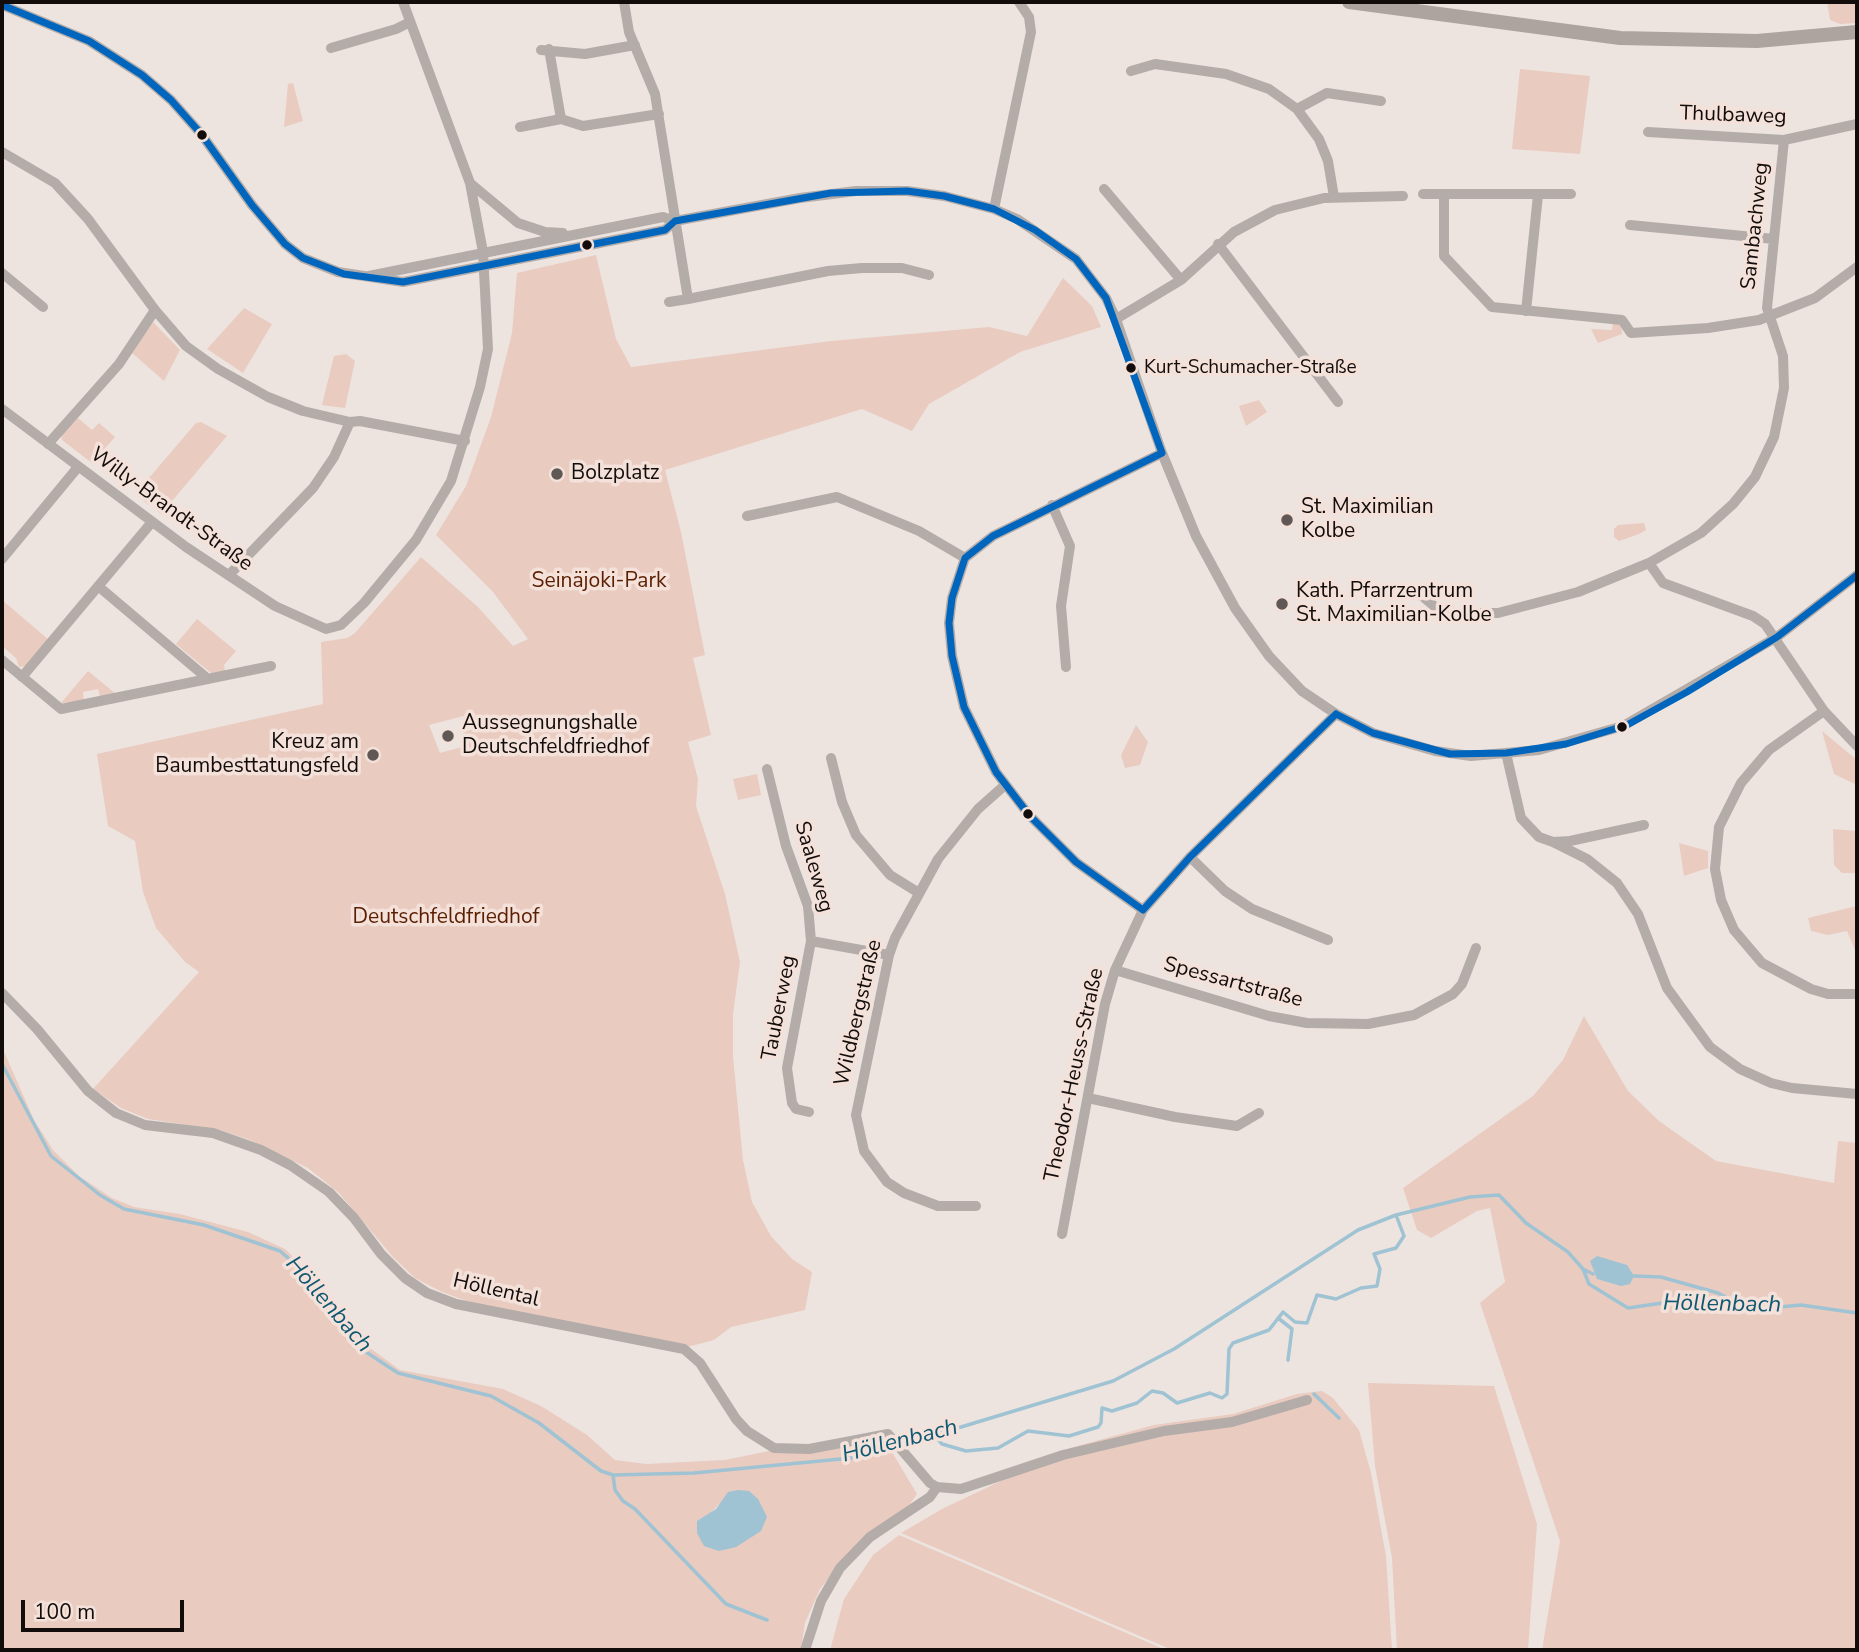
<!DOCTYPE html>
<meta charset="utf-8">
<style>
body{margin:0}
#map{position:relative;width:1859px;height:1652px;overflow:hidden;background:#ede4e0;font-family:"Nunito Sans",sans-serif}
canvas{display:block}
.frame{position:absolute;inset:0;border:4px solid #120c0a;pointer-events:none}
.scale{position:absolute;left:21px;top:1600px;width:163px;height:32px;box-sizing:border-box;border:4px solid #120c0a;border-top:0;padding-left:9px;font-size:21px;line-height:24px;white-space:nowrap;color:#120c0a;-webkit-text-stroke:5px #f3e1da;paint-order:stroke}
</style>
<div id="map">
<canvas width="1859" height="1652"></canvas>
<div class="frame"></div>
<div class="scale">100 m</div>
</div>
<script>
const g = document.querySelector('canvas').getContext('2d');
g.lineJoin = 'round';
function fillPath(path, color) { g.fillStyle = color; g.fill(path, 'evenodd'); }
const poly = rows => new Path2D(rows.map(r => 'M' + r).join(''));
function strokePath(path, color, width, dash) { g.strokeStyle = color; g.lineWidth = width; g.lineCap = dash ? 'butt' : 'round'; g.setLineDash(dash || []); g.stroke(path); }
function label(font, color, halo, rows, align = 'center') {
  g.font = font + ' "Nunito Sans",sans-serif'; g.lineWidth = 7; g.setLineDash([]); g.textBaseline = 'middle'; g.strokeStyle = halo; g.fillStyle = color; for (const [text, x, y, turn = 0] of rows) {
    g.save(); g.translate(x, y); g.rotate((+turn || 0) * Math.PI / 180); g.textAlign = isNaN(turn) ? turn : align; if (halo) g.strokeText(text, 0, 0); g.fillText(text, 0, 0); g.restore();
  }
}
fillPath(poly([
 [1827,2,1857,2,1857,23,1840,24,1830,20],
 [1520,69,1590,76,1580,154,1512,149],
 [293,83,303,121,284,127,288,84],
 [596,255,616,339,631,367,831,341,989,327,1027,336,1063,278,1092,306,1101,327,1020,352,929,404,912,431,862,409,665,470,681,532,705,655,693,658,711,735,688,742,698,779,696,806,725,894,740,962,733,1014,733,1057,743,1160,752,1202,771,1236,792,1259,812,1272,805,1310,731,1327,714,1340,687,1347,469,1302,440,1291,415,1278,393,1257,339,1193,308,1168,250,1140,220,1130,148,1119,121,1108,93,1089,199,972,185,962,156,928,143,892,135,841,108,826,97,754,323,704,321,642,347,638,355,633,421,557,478,607,513,646,528,639,493,592,436,535,466,486,491,417,512,333,517,273],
 [475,713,479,728,463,732,466,746,440,753,429,725],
 [244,308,272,324,243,373,207,349],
 [153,322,180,350,164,381,131,352],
 [1621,322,1622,334,1598,343,1591,329,1612,330,1613,323],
 [346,354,355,361,345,408,322,405,334,356],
 [1259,400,1267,412,1246,426,1239,406],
 [78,418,92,430,99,423,115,437,92,463,62,440,61,435],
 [201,422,227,436,161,514,157,511,162,504,154,498,148,505,136,493,196,423],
 [1644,523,1646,530,1639,534,1619,541,1614,537,1614,529,1618,525],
 [2,600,49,640,27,666,19,667,16,658,2,646],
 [197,619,236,651,224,665,225,671,212,674,176,644],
 [88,671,116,694,100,697,98,689,83,692,84,701,61,703],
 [1136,725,1148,742,1140,765,1125,768,1121,755],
 [1822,731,1857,760,1857,785,1834,774],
 [757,774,761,795,738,800,733,779],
 [1833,829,1857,831,1857,873,1842,873,1834,865],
 [1679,843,1708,851,1708,868,1684,876],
 [1857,906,1857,955,1847,931,1828,935,1811,931,1808,918],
 [1584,1016,1628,1091,1659,1121,1716,1161,1834,1183,1838,1141,1857,1143,1857,1650,1542,1650,1560,1541,1480,1303,1505,1282,1490,1208,1477,1211,1431,1238,1417,1230,1403,1188,1533,1096,1563,1060],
 [2,1047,34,1120,53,1150,79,1176,112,1198,134,1207,180,1214,248,1232,285,1249,312,1275,370,1348,400,1370,503,1389,541,1406,587,1435,615,1460,646,1464,725,1460,769,1451,823,1450,886,1442,917,1494,910,1504,843,1561,820,1589,805,1623,801,1650,2,1650],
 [722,1501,704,1546,702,1518,708,1516],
 [1368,1383,1494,1386,1537,1524,1528,1650,1397,1650,1392,1558,1375,1466],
 [1322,1391,1333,1398,1359,1430,1371,1473,1386,1556,1392,1650,1172,1650,901,1533,942,1509,1070,1448,1154,1425,1233,1414,1297,1394],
 [899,1535,1166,1650,830,1650,844,1599,873,1555]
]), '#e9cbc0');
fillPath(poly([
 [1597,1256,1627,1265,1634,1276,1630,1284,1621,1286,1597,1279,1590,1261],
 [738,1490,749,1491,758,1499,767,1517,761,1531,736,1547,719,1551,704,1546,697,1533,697,1521,716,1509,728,1492]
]), '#9fc3d3');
strokePath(poly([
 [2,1064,51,1156,100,1195,124,1209,204,1225,280,1251,304,1272,363,1350,398,1373,491,1396,539,1423,601,1471,613,1475,694,1473,862,1457,1113,1381,1174,1349,1358,1230,1396,1215,1470,1197,1499,1195,1526,1223,1568,1252,1583,1269,1589,1284,1628,1308,1683,1300,1769,1308,1801,1305,1857,1313],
 [1583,1269,1593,1274],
 [1634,1276,1661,1277,1718,1293,1733,1301,1735,1307],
 [1278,1318,1292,1329,1288,1360],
 [1314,1394,1339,1418],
 [936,1437,942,1444,966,1451,998,1448,1028,1431,1069,1436,1098,1427,1101,1423,1102,1408,1112,1411,1137,1403,1152,1391,1163,1393,1177,1403,1210,1393,1222,1398,1227,1394,1229,1349,1233,1343,1269,1330,1283,1312,1295,1322,1307,1323,1317,1295,1336,1299,1361,1288,1377,1286,1380,1269,1374,1254,1396,1248,1404,1236,1396,1215],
 [613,1475,615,1490,623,1501,635,1509,726,1604,767,1620]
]), '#9fc3d3', 3.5);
strokePath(poly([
 [624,2,629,32,655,94,688,299,828,271,862,268,902,268,929,275],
 [2,5,89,41,142,75,171,100,202,135,252,205,285,244,303,258,338,272,403,282,665,230,675,221],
 [331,48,396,29,410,22],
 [549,49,561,119],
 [541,50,585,54,635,45],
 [1131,71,1155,64,1226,74,1269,89,1297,109,1319,139,1328,161,1334,197],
 [1297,109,1327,93,1381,101],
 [520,127,561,119,583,126,659,114],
 [1648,132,1784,140,1857,124],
 [2,152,55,183,88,219,155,310,186,346,218,369,268,397,303,411,350,422,360,421,465,441],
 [470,183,518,223,545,232,563,233],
 [1104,189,1181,280],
 [1423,194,1444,194],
 [1571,194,1444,194,1444,256,1492,307,1622,320,1631,333,1708,328,1759,320,1815,298,1857,267],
 [994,209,1031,32,1029,17,1019,2],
 [1630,225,1774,239],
 [1218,244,1338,402],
 [2,273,43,307],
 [369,276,663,217,675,221,800,198,856,191,907,191,944,196,994,209,1017,219,1076,259,1106,298,1116,319,1162,453,1196,536,1235,608,1269,656,1302,691,1336,714,1373,733,1435,751,1471,756,1539,750,1623,726,1777,637,1857,575],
 [669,302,688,299],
 [1526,311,1538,195],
 [1116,319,1181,280,1234,232,1275,210,1324,198,1403,196],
 [2,409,186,547,275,606,326,629,341,625,364,603,416,540,451,481,480,387,488,349,483,252,470,183,403,2],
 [48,444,119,364,155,310],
 [1052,505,1070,546,1061,606,1066,667],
 [747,516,837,497,919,531,965,558],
 [2,559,78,467],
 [1649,563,1663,583,1753,616,1765,624,1824,711,1857,746],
 [229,575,313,488,334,457,350,422],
 [98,586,208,679],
 [1422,596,1434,606,1458,613,1498,613,1578,592,1649,563,1701,533,1733,504,1755,477,1774,437,1784,388,1783,356,1767,308,1784,140],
 [2,660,61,709,271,666],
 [22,677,152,522],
 [1824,711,1769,750,1741,783,1719,827,1715,869,1721,900,1734,930,1762,963,1811,989,1828,994,1857,994],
 [1506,753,1521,818,1539,837,1553,842,1570,841,1644,825],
 [831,758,842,802,856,835,890,875,919,893],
 [767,769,786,846,808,906,811,941,889,955],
 [1553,842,1587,859,1617,883,1638,914,1667,988,1710,1047,1740,1069,1771,1083,1792,1088,1857,1094],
 [1190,857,1225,891,1252,909,1328,940],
 [1143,910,1076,862,1029,815,996,772,964,707,952,656,949,623,952,598,965,558,993,536,1162,453],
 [1115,970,1269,1016,1307,1023,1368,1024,1414,1015,1453,994,1462,984,1476,948],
 [2,993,37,1029,88,1091,116,1113,145,1125,213,1133,261,1150,290,1165,329,1192,354,1218,381,1254,405,1278,427,1293,456,1304,684,1349,700,1363,736,1419,747,1431,774,1448,809,1449,888,1434,930,1483,937,1487,961,1489,1063,1455,1164,1431,1232,1422,1307,1400],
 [1088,1098,1175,1117,1237,1126,1259,1113],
 [809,1112,796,1109,792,1103,787,1068,811,941],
 [976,1206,938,1206,904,1193,887,1182,864,1151,856,1115,889,955,895,938,938,859,978,809,1005,785],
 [1062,1234,1105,1004,1115,970,1143,910,1190,857,1336,714],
 [805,1650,821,1601,840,1568,870,1537,930,1497,937,1487]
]), '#b3aca8', 10);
strokePath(poly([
 [1349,2,1620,38,1757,41,1857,32]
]), '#ada49f', 14);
strokePath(poly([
 [2,5,89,41,142,75,171,100,202,135,252,205,285,244,303,258,344,274,403,282,665,230,675,221,831,193,907,191,944,196,994,209,1035,230,1076,259,1106,298,1162,453],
 [1336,714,1373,733,1450,754,1506,753,1566,744,1627,725,1687,692,1777,637,1857,575],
 [1143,910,1076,862,1029,815,996,772,964,707,952,656,949,623,952,598,965,558,993,536,1162,453],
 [1143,910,1190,857,1336,714]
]), '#0065bd', 7);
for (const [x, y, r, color] of [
 [202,135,6,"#120c0a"],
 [587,245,6,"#120c0a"],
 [1131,368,6,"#120c0a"],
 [557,474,7,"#5f5855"],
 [1287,520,7,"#5f5855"],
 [1282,604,7,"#5f5855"],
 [1622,727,6,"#120c0a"],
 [448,736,7,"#5f5855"],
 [373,755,7,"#5f5855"],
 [1028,814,6,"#120c0a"]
]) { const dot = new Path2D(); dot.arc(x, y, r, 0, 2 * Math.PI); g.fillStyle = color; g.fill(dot); strokePath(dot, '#f3e1da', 2.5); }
label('19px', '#120c0a', '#f3e1da', [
 ["Kurt-Schumacher-Straße",1144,368]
], 'left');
label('21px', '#120c0a', '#f3e1da', [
 ["Thulbaweg",1733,116,2],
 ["Sambachweg",1756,226,-84],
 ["Willy-Brandt-Straße",171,510,36],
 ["Saaleweg",813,867,74],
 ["Spessartstraße",1233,983,15],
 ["Tauberweg",780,1008,-79],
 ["Wildbergstraße",859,1013,-77],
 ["Theodor-Heuss-Straße",1075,1075,-78],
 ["Höllental",496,1291,13]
]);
label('21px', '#120c0a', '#f3e1da', [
 ["Bolzplatz",571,474],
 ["St. Maximilian",1301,508],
 ["Kolbe",1301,532],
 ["Kath. Pfarrzentrum",1296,592],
 ["St. Maximilian-Kolbe",1296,616],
 ["Aussegnungshalle",462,724],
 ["Deutschfeldfriedhof",462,748],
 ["Kreuz am",359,743,"right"],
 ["Baumbesttatungsfeld",359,767,"right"]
], 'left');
label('21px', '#5c1e00', '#f3e1da', [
 ["Seinäjoki-Park",599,582],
 ["Deutschfeldfriedhof",446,918]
]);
label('italic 23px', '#0f5872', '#f3e1da', [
 ["Höllenbach",328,1305,49],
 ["Höllenbach",1722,1305,1],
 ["Höllenbach",900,1442,-14]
]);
</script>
